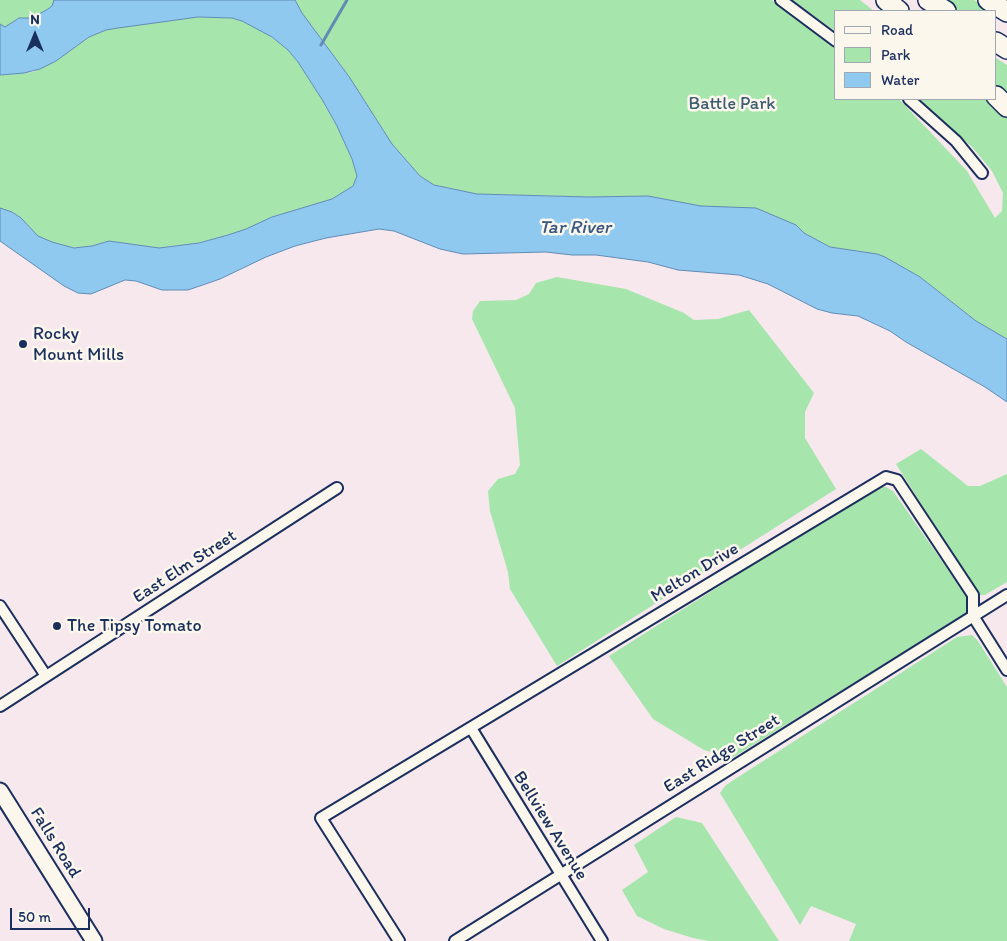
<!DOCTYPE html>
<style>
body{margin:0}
#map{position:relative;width:1007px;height:941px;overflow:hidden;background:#f6e8ed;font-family:Itim,sans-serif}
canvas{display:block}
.legend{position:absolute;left:834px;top:10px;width:162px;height:90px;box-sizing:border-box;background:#fbf7ec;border:1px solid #a1a7b3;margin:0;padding:6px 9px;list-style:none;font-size:15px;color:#1b2f5e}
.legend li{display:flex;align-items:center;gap:10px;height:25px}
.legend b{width:25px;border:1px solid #a1a7b3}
.north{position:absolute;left:10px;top:10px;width:50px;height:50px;-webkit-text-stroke:4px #fbf7ec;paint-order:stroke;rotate:0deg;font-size:14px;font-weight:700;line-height:20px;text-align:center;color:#1b2f5e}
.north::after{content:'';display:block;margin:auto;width:18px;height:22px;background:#1b2f5e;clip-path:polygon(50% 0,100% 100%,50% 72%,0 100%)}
.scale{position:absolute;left:10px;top:908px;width:80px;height:22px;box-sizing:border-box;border:2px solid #1b2f5e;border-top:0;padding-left:6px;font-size:15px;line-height:18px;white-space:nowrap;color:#1b2f5e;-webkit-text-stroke:4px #fbf7ec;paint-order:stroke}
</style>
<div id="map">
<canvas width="1007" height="941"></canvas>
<ul class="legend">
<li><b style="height:6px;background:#fbf7ec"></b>Road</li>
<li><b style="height:14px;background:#a6e5ac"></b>Park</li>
<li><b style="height:14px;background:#8fc9ef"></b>Water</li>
</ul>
<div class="north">N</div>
<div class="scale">50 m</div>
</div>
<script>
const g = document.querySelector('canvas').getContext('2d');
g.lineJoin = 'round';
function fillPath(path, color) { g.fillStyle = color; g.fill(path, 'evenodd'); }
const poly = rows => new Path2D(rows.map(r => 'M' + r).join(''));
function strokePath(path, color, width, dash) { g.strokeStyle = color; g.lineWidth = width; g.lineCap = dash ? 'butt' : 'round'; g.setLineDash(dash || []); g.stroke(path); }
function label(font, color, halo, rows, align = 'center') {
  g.font = font + ' Itim,sans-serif'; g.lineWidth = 5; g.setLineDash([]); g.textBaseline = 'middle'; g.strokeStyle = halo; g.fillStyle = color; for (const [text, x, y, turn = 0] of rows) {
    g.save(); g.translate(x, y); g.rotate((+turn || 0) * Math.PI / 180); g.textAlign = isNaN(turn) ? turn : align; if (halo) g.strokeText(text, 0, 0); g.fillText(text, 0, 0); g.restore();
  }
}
fillPath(poly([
 [0,0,54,0,52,6,48,9,32,18,19,18,5,28,0,24],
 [295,0,772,0,836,49,836,99,899,99,967,171,995,218,1002,211,1003,193,992,171,972,147,918,99,993,99,1007,114,1007,339,976,321,920,277,877,254,830,247,804,233,796,225,648,196,589,197,477,194,434,185,420,176,392,144,350,78,302,13],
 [792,0,860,0,874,11,836,11,836,32],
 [941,0,974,0,992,11,959,11],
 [198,17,232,18,242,21,261,29,288,50,298,62,323,101,337,126,354,164,357,176,353,186,332,199,272,217,246,229,228,235,199,243,159,248,109,241,92,246,74,248,52,242,38,236,21,218,12,212,0,208,0,75,33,72,56,61,89,37,106,30,133,25],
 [996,58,1007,65,1007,100,996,89],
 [557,277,626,289,684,313,694,320,718,319,749,310,814,393,805,412,805,438,836,489,557,666,510,589,508,572,490,511,488,491,498,479,515,474,520,465,515,408,472,319,473,311,480,301,516,300,529,294,536,283],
 [921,449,968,486,980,486,1007,474,1007,582,985,595,979,595,896,464],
 [876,487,886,487,893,491,967,597,969,612,732,758,704,750,653,719,609,656],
 [972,635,978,641,1007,687,1007,941,849,941,856,924,811,906,800,925,720,793,725,786,732,781,957,637],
 [676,817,702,823,779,941,709,941,693,938,664,929,637,916,622,890,648,872,634,845]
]), '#a6e5ac');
const water = poly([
 [54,0,295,0,302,13,350,78,392,144,420,176,434,185,477,194,589,197,648,196,701,206,756,208,796,225,804,233,830,247,877,254,885,257,920,277,976,321,1007,339,1007,402,985,387,906,342,890,331,858,316,832,313,817,309,768,284,739,275,678,270,648,262,596,255,572,255,546,252,463,254,440,249,394,231,379,229,326,238,295,246,266,257,220,279,188,290,162,290,136,281,125,280,91,294,78,293,64,286,0,241,0,208,12,212,21,218,38,236,52,242,74,248,92,246,109,241,159,248,199,243,228,235,246,229,272,217,332,199,353,186,357,176,352,159,337,126,323,101,298,62,288,50,272,37,242,21,232,18,198,17,118,28,106,30,89,37,56,61,40,69,24,73,0,75,0,24,5,27,19,18,32,18,48,9,52,6,54,0]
]);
fillPath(water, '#8fc9ef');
strokePath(water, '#618bb5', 1);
strokePath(poly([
 [321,45,347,0]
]), '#618bb5', 3);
const minor = poly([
 [781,0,836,41],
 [909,99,956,141,982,173],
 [0,606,46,676],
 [0,706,337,488],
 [471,728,602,941],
 [399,941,321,818,886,477,897,480,973,595,973,616,1007,670],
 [455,941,1007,595]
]);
const secondary = poly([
 [0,791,94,941]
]);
const motorway = poly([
 [886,0,899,11],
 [928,0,946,11],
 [988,0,1007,12],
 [996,42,1007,49],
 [996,96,1007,107]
]);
strokePath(minor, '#1b2f5e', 14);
strokePath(secondary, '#1b2f5e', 19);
strokePath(motorway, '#1b2f5e', 22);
strokePath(minor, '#fbf7ec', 10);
strokePath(secondary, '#fbf7ec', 15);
strokePath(motorway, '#fbf7ec', 19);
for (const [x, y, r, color] of [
 [23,344,5,"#1b2f5e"],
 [57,626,5,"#1b2f5e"]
]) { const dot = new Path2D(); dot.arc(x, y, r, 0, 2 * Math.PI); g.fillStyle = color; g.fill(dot); strokePath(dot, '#fbf7ec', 2); }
label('18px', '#3e5c72', '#fbf7ec', [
 ["Battle Park",732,104]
]);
label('18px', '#1b2f5e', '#fbf7ec', [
 ["Rocky",33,334],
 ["Mount Mills",33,355],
 ["The Tipsy Tomato",67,626]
], 'left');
label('18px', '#1b2f5e', '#fbf7ec', [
 ["East Elm Street",185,567,-33],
 ["Melton Drive",695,573,-31],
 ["East Ridge Street",722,754,-32],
 ["Bellview Avenue",550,826,58],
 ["Falls Road",55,843,58]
]);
label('italic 19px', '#385682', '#fbf7ec', [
 ["Tar River",575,228]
]);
</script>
